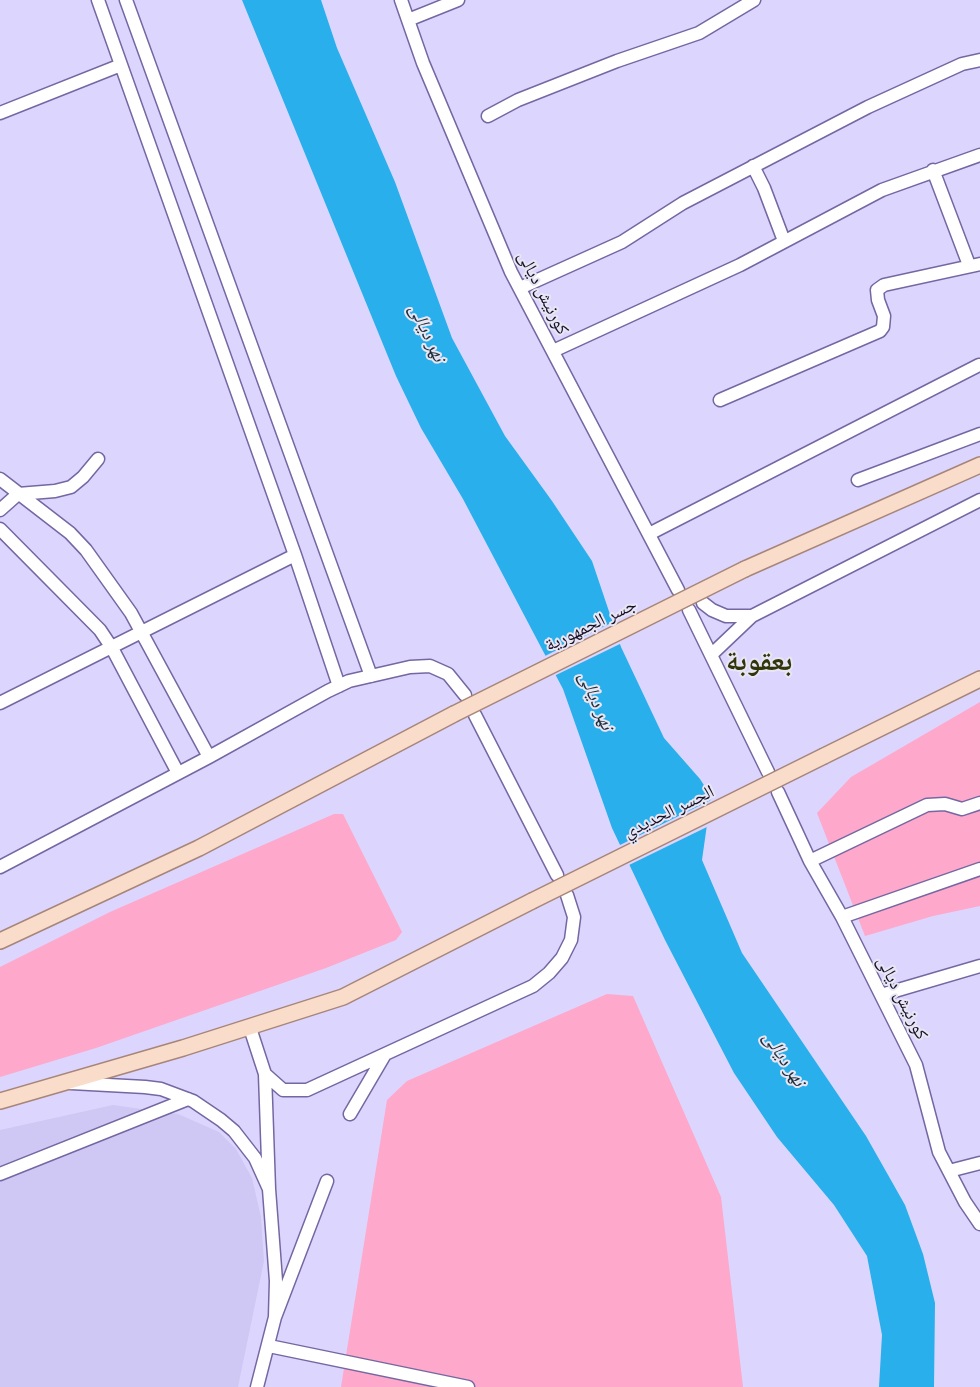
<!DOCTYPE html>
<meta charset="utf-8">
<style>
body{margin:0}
canvas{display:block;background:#dcd5fd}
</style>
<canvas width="980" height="1387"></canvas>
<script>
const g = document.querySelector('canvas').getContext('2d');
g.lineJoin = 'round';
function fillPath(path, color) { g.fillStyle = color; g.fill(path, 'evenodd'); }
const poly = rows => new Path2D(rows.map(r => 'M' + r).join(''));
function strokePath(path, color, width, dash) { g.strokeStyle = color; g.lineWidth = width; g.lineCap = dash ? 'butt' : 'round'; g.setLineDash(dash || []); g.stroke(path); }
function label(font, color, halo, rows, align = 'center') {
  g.font = font + ' "IBM Plex Sans","Noto Naskh Arabic",sans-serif'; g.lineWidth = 4; g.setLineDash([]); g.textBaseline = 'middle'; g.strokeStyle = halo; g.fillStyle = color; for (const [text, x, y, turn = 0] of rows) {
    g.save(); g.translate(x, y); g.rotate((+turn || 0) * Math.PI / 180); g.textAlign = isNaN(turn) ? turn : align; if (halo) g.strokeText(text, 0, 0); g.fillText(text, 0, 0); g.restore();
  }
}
fillPath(poly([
 [113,1105,178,1114,219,1132,236,1149,252,1178,261,1217,264,1261,238,1387,0,1387,0,1130]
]), '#d0c8f4');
fillPath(poly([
 [980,702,980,906,933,916,865,936,817,813,851,777],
 [334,814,343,814,402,932,396,940,326,968,96,1048,0,1077,0,967,110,912],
 [607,994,633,996,721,1197,743,1387,341,1387,387,1100,407,1081]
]), '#fea8cb');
fillPath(poly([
 [242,0,321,0,337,48,395,182,452,338,505,436,552,501,592,561,621,647,664,738,700,779,711,796,702,860,742,953,866,1136,905,1205,923,1254,935,1303,934,1387,879,1387,882,1335,867,1256,834,1205,777,1137,734,1073,665,940,612,828,563,689,463,499,421,428,396,376]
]), '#29afeb');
fillPath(poly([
 [615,621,622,643,554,676,543,657],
 [713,799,709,826,627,866,618,846]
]), '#dcd5fd');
const minor = poly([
 [98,0,295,555,339,686],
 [126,0,371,676],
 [401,0,423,63,511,272,678,590],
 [408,20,458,0],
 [0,113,121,65],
 [488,116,518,100,617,61,699,33,754,0],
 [753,166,764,188,784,241],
 [933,170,969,265],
 [520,288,622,242,683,203,868,107,962,64,980,60],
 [553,351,740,265,882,190,980,155],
 [720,400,880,331,883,327,884,316,878,300,877,290,884,285,980,264],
 [0,479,70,533,86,550,131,613,209,757],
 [858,480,980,434],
 [0,510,18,494,55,491,71,487,83,477,98,459],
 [0,529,100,630,112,648,178,773],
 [649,534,979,365],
 [703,603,712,610,726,616,752,616],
 [689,610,768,772],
 [712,654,752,616,980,500],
 [0,703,295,555],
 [475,715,557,875],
 [778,792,810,861,842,917,916,1065,939,1152,965,1202,980,1224],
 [810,861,927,805,945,804,962,809,980,803],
 [0,867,209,757,328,691,349,681,410,667,430,666,448,674,465,695],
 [842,917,980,869],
 [881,995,980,966],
 [250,1028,265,1074,283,1090,307,1090,533,986,549,973,562,958,571,940,574,917,567,895],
 [265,1074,269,1189,276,1281,275,1317],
 [71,1083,145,1087,161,1089,193,1101,221,1120,234,1131,255,1158,269,1189],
 [350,1114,384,1056],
 [949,1171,980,1163],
 [0,1174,188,1099],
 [269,1346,468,1387],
 [257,1387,275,1317,327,1181]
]);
const major = poly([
 [745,569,980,465],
 [824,756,980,679],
 [0,941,199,848,454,714],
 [0,1101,183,1048,343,997,532,901]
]);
strokePath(minor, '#7567a2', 15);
strokePath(major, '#a78579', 18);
strokePath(minor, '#fff', 12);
strokePath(major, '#f9dcc9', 15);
const majorBridge = poly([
 [454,714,745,569],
 [532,901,824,756]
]);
strokePath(majorBridge, '#a78579', 18, []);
strokePath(majorBridge, '#f9dcc9', 15);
label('18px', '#161027', '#e9e6f4', [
 ["كورنيش ديالى",543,293,63],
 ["جسر الجمهورية",591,625,-26],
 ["الجسر الحديدي",669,812,-26],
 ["كورنيش ديالى",902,998,63]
]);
label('italic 19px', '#1a2e3a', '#e9e6f4', [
 ["نهر ديالى",427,333,65],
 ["نهر ديالى",596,701,67],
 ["نهر ديالى",784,1059,57]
]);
label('bold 28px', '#32350c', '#e9e6f4', [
 ["بعقوبة",759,662]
]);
</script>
